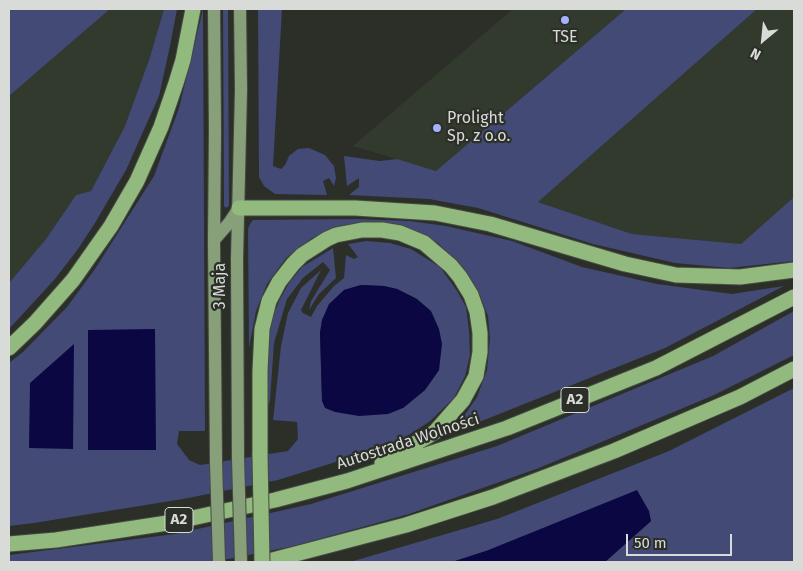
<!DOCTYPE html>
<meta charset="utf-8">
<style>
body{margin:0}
#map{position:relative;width:803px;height:571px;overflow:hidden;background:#2b2f28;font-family:"Fira Sans",sans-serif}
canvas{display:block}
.frame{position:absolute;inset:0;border:10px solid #d8dbd7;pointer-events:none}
.north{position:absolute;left:738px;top:15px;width:50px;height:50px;-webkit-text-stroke:4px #2b2f28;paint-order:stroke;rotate:208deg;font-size:14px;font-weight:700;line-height:20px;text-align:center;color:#d8dbd7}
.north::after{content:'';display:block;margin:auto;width:18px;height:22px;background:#d8dbd7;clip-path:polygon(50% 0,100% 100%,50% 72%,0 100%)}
.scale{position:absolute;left:626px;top:534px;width:106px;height:22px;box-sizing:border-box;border:2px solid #d8dbd7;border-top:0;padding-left:6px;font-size:15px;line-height:18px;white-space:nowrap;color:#d8dbd7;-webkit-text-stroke:4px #2b2f28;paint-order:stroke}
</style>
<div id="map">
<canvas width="803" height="571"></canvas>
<div class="frame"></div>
<div class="north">N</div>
<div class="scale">50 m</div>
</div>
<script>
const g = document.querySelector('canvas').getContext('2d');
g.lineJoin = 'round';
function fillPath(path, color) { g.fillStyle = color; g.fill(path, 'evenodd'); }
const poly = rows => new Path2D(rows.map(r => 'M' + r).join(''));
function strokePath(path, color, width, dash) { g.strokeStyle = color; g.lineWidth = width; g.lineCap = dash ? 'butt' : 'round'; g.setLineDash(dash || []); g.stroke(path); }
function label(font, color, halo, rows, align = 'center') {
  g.font = font + ' "Fira Sans",sans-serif'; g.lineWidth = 4.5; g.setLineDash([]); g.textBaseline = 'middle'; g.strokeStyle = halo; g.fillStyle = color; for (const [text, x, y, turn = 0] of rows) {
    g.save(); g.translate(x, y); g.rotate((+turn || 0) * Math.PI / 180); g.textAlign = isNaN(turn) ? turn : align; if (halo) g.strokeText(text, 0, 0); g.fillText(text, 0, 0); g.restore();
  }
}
fillPath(poly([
 [110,9,164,9,150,57,125,126,91,191,76,195,46,239,9,283,9,96],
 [513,9,626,9,436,171,353,146],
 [757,9,794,9,794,197,741,244,632,234,538,202]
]), '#323a2e');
fillPath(poly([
 [9,9,110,9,9,96],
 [164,9,177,9,170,46,159,96,126,170,95,223,78,249,55,279,9,329,9,283,46,239,76,195,91,191,125,126,150,57],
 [203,9,205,431,179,431,177,444,189,460,200,465,288,451,298,439,297,422,273,420,281,346,288,313,301,288,321,270,301,310,303,313,311,317,317,306,334,286,344,278,346,255,354,259,358,257,348,244,366,241,390,243,411,249,440,267,457,291,466,307,469,331,470,355,465,376,454,398,429,422,399,441,371,451,278,480,183,499,34,523,9,526,9,363,23,352,67,307,95,269,154,176,179,108],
 [361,285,384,286,397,289,417,299,439,370,425,390,403,408,322,401,320,333,322,320,344,290],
 [223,9,228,9,229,206,226,208,224,206],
 [258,9,282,9,273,166,281,169,285,165,289,156,298,149,309,148,325,155,334,166,336,178,334,186,329,178,323,181,327,195,275,194,264,186,259,177],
 [626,9,757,9,538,202,632,234,741,244,794,197,794,261,729,268,675,263,593,244,478,208,429,199,349,195,359,187,359,178,347,186,344,156,380,161,397,159,436,171],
 [357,219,409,221,446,226,512,241,582,267,657,284,732,294,784,286,665,348,449,434,464,416,477,397,487,370,490,338,488,316,479,293,462,268,438,243,411,230,386,224,362,222,337,228,312,238,286,258,267,284,256,311,249,348,248,229,250,224,253,220],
 [333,248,336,278,319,294,309,310,311,301,330,270,323,262,303,278,287,299,274,343,270,400,267,410,268,341,273,316,280,299,289,283,302,267],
 [794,311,794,355,712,396,539,468,409,514,294,546,213,562,9,562,9,555,175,534,311,504,497,446,713,356],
 [794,388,794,562,605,562,651,521,486,551,452,562,350,562,497,519,669,451]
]), '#424a75');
fillPath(poly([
 [361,285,384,286,397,289,417,299,431,311,439,329,442,344,439,370,425,390,403,408,388,414,359,416,335,412,325,408,322,401,320,333,322,320,329,304,344,290],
 [155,329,156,450,88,450,88,330],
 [74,344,73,449,29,448,30,383],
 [637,490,649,511,651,521,605,562,452,562,486,551]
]), '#0b0742');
const major = poly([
 [214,9,215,130,214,240,216,462],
 [214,240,229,223,239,208],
 [238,458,237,259,241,90,240,9]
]);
const highway = poly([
 [239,208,355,208,435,213,490,224,625,264,676,275,740,277,794,270],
 [9,348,35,323,73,280,111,226,137,181,161,127,176,83,183,60,193,9],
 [260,455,260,371,262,329,269,301,279,282,293,264,302,255,327,239,336,235,362,230,382,230,400,233,424,243,451,266,460,277,471,295,477,312,480,333,480,352,476,376,463,400,435,432,382,463],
 [9,544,56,540,174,522,275,500,347,481,507,428,656,368,794,297],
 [265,562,406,525,493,497,614,451,740,397,794,369]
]);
strokePath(major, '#464a44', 14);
strokePath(highway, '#464a44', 17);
strokePath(major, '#87a07a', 12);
strokePath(highway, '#92b97e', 15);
const majorBridge = poly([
 [238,458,241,562],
 [216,462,219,562]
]);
const highwayBridge = poly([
 [260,455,262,562]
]);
strokePath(majorBridge, '#464a44', 14, []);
strokePath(highwayBridge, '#464a44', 17, []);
strokePath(majorBridge, '#87a07a', 12);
strokePath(highwayBridge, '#92b97e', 15);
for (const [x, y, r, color] of [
 [565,20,5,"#a2b2fd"],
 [437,128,5,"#a2b2fd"]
]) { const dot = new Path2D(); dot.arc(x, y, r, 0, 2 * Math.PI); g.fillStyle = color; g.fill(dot); strokePath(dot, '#2b2f28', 2); }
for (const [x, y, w] of [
 [575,400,28],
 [179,520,28]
]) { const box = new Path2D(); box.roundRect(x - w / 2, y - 12.5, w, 25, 4); g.fillStyle = '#2b2f28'; g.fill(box); strokePath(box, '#d8dbd7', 1); }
label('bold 15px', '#d8dbd7', null, [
 ["A2",575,400],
 ["A2",179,520]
]);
label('16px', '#d8dbd7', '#2b2f28', [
 ["TSE",565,38],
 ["Prolight",447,119,"left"],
 ["Sp. z o.o.",447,137,"left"]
]);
label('16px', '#d8dbd7', '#2b2f28', [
 ["3 Maja",221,286,-90],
 ["Autostrada Wolności",408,442,-18]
]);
</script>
